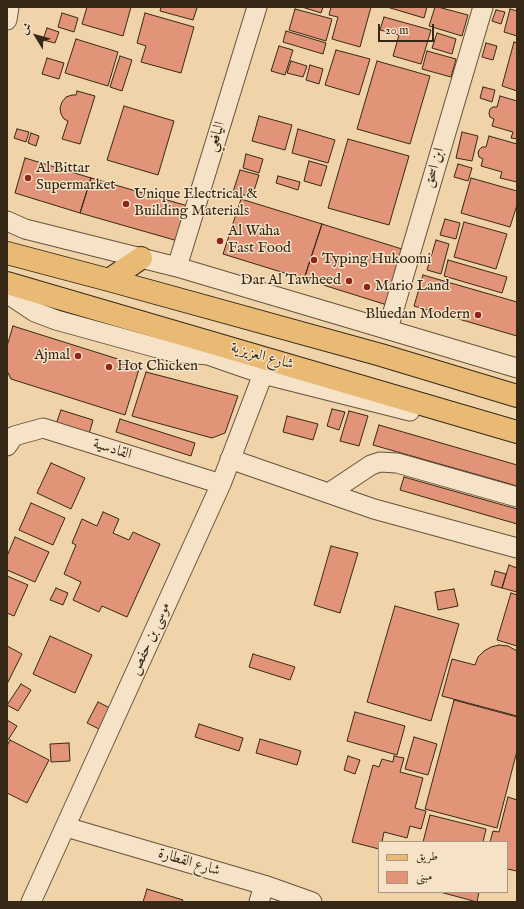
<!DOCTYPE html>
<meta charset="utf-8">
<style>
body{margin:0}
#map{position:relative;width:524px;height:909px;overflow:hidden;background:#f0d3a9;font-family:"IM FELL English",Amiri,serif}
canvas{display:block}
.frame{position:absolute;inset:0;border:8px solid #362917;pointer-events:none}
.legend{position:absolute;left:378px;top:841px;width:130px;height:52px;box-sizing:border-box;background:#f5e2c7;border:1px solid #a99881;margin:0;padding:5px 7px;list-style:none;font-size:12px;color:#362917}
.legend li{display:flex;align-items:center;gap:8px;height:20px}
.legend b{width:20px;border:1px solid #a99881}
.north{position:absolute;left:16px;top:16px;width:40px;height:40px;-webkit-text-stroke:3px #f5e2c7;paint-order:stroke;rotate:307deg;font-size:11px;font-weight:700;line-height:16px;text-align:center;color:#362917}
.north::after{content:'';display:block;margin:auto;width:14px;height:18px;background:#362917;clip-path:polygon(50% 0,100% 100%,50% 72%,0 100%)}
.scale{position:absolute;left:378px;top:24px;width:56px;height:18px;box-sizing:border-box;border:2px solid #362917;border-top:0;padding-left:5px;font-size:12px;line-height:14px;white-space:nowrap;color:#362917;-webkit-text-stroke:3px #f5e2c7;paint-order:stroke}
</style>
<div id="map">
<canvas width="524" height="909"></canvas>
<div class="frame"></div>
<ul class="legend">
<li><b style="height:5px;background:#e8ba74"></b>طريق</li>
<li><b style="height:11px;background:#e19478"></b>مبنى</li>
</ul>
<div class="north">ش</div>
<div class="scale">20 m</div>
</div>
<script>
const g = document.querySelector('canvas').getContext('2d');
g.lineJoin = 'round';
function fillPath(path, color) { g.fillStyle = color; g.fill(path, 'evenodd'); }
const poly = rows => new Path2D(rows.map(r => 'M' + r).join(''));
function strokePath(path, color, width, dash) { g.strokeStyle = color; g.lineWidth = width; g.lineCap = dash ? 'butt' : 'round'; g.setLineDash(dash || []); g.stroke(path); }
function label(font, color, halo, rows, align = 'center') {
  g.font = font + ' "IM FELL English",Amiri,serif'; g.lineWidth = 3; g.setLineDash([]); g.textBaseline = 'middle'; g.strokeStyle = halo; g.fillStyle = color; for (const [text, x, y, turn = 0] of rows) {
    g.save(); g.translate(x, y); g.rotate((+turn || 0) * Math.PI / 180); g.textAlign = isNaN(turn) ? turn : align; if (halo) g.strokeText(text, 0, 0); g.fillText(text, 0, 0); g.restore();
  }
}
const building = poly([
 [87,7,131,7,123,36,82,24,87,7],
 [161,7,194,7,197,8,193,20,160,11,161,7],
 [302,7,323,7,321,13,302,7],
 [331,7,371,7,360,47,332,39,338,17,329,15,331,7],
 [387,7,427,7,424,18,387,7],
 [435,7,438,7,468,15,462,36,429,26,435,7],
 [295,9,332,19,326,41,289,30,295,9],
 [510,9,517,11,517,36,504,32,510,9],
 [496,10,505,12,501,24,492,21,496,10],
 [62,13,78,18,74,32,58,27,62,13],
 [145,13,194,27,181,73,141,62,146,46,137,43,145,13],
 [384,17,431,30,421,64,393,56,399,35,380,30,384,17],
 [47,28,59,32,55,43,43,40,47,28],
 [286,31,326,43,323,54,283,42,286,31],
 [437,33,456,39,452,54,432,48,437,33],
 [76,39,118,52,108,86,65,73,76,39],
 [514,42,517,43,517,91,502,86,514,42],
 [486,43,497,46,493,60,482,57,486,43],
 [279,46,293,50,285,75,271,71,279,46],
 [336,50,370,59,359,95,325,85,336,50],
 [427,51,456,59,451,77,422,69,427,51],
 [120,56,132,60,122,91,110,87,120,56],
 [47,58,64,63,59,79,42,74,47,58],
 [291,61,307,66,303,77,287,73,291,61],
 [377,61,430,76,410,144,357,129,377,61],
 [310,65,323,69,319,84,306,80,310,65],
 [483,87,495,90,492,102,480,98,483,87],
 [77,91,95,96,80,144,62,139,68,121,64,119,61,114,60,108,62,102,66,97,72,95,76,95,77,91],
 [500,96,517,101,517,139,511,138,513,132,492,126,494,119,490,117,489,113,490,109,493,107,497,107,500,96],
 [124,106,174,121,158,175,107,160,124,106],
 [259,116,292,125,285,150,252,141,259,116],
 [17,129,29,132,26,142,14,138,17,129],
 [298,129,335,140,328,163,292,153,298,129],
 [462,132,478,136,472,161,456,158,462,132],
 [31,133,39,136,36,146,28,143,31,133],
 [489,136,517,144,517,182,500,178,502,172,481,166,483,159,479,157,478,153,479,150,482,147,486,147,489,136],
 [348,139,409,156,389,225,328,208,348,139],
 [246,154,263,159,259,173,243,168,246,154],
 [25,158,91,178,80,213,15,193,25,158],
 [309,161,327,166,321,186,304,181,309,161],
 [458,164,472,168,468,181,454,177,458,164],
 [240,170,259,175,252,197,233,192,240,170],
 [278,176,300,182,298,190,276,183,278,176],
 [91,178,188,206,178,241,80,213,91,178],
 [471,178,517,191,517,205,510,227,461,213,471,178],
 [241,199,322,224,304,279,223,254,241,199],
 [445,219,460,223,456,239,440,235,445,219],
 [464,222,507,234,496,269,454,257,464,222],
 [322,224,405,250,387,305,304,279,322,224],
 [436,240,449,244,441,274,427,270,436,240],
 [448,260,507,277,502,293,444,276,448,260],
 [423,275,517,302,517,336,414,306,423,275],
 [13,326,140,366,125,415,11,379,7,371,7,346,13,326],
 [146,372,238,396,225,433,212,438,132,416,146,372],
 [332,409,345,412,339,430,327,426,332,409],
 [61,410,93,420,89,434,56,424,61,410],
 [349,411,368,416,359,446,340,441,349,411],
 [287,416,318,424,313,440,283,432,287,416],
 [120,419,195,443,191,456,116,432,120,419],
 [379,425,517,465,517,486,373,445,379,425],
 [51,463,85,478,71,509,37,493,51,463],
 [404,477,517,509,517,524,400,490,404,477],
 [31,503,65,518,53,545,19,530,31,503],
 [103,512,119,519,113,533,129,540,133,532,160,544,127,617,102,606,99,612,73,600,81,582,64,574,76,545,72,543,82,519,97,526,103,512],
 [15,537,49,552,35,582,7,570,7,556,15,537],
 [331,546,358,553,340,613,314,605,331,546],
 [509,565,517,568,517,592,502,588,509,565],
 [495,571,506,574,502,588,491,585,495,571],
 [7,576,28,585,14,616,7,613,7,576],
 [56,588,68,593,63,605,50,600,56,588],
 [454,589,458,606,438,610,435,592,454,589],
 [511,593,517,595,517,646,497,640,511,593],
 [395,606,459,624,431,721,367,702,395,606],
 [50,636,92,655,75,693,33,674,50,636],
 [499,645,508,646,517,651,517,716,442,696,452,659,475,665,478,657,484,651,491,647,499,645],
 [7,646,22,654,7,684,7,646],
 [253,654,295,667,290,680,249,667,253,654],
 [21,684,31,690,18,711,7,705,21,684],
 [454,700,517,717,517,751,497,828,425,809,454,700],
 [98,702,110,708,99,729,87,723,98,702],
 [355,712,405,726,397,755,347,741,355,712],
 [7,720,17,726,8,740,7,740,7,720],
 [199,724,243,738,239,751,195,737,199,724],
 [414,737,437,744,428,775,405,769,414,737],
 [260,739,301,751,297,765,256,753,260,739],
 [10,740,49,760,27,803,7,793,7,746,10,740],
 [69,743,70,761,51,762,50,744,69,743],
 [348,756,360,760,355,774,344,770,348,756],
 [394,756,404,758,400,772,423,778,415,808,426,811,421,829,410,826,407,838,384,832,382,842,379,842,379,849,352,842,373,765,379,767,382,759,393,762,394,756],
 [508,797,517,800,517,871,507,869,507,842,490,842,493,831,499,832,508,797],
 [430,815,486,829,483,842,423,842,430,815],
 [147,889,183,900,182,902,143,902,147,889],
 [440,892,479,892,477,902,440,892]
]);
fillPath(building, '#e19478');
strokePath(building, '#362917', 1);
const minor = poly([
 [7,20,9,7],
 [7,221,25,229,177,267,517,368],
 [177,267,257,7],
 [7,291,14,298,35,312,56,320,172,352,208,355,263,374,410,411],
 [388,329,483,7],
 [7,446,14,436,43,428,221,484],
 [230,459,374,509,517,548],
 [329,493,371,465,380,462,397,463,517,497],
 [66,827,264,885,312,902],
 [31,902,221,484,263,374],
 [259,902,264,885]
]);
const major = poly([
 [7,253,109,280,381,355,517,396],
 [109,280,141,258],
 [7,283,517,432]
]);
strokePath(minor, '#64543c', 21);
strokePath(major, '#362917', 24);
strokePath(minor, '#f5e2c7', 19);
strokePath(major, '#e8ba74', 22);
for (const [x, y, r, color] of [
 [28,178,4,"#8f2418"],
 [126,204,4,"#8f2418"],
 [220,241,4,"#8f2418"],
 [314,260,4,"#8f2418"],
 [349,281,4,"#8f2418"],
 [367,287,4,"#8f2418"],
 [478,315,4,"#8f2418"],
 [78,356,4,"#8f2418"],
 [109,367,4,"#8f2418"]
]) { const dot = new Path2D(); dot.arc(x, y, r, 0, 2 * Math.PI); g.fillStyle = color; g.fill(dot); strokePath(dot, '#f5e2c7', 1.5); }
label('15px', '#362917', '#f5e2c7', [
 ["اليافعي",217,137,-73],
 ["ابن اسحق",435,168,-74],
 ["شارع العزيزية",262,357,16],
 ["القادسية",112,450,18],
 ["موسى بن حفص",151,639,-66],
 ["شارع القطارة",189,863,17]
]);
label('15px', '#362917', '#f5e2c7', [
 ["Al Bittar",36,169],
 ["Supermarket",36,186],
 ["Unique Electrical &",134,195],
 ["Building Materials",134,212],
 ["Al Waha",228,232],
 ["Fast Food",228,249],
 ["Typing Hukoomi",322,260],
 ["Dar Al Tawheed",341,281,"right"],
 ["Mario Land",375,287],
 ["Bluedan Modern",470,315,"right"],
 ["Ajmal",70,356,"right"],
 ["Hot Chicken",117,367]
], 'left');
</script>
